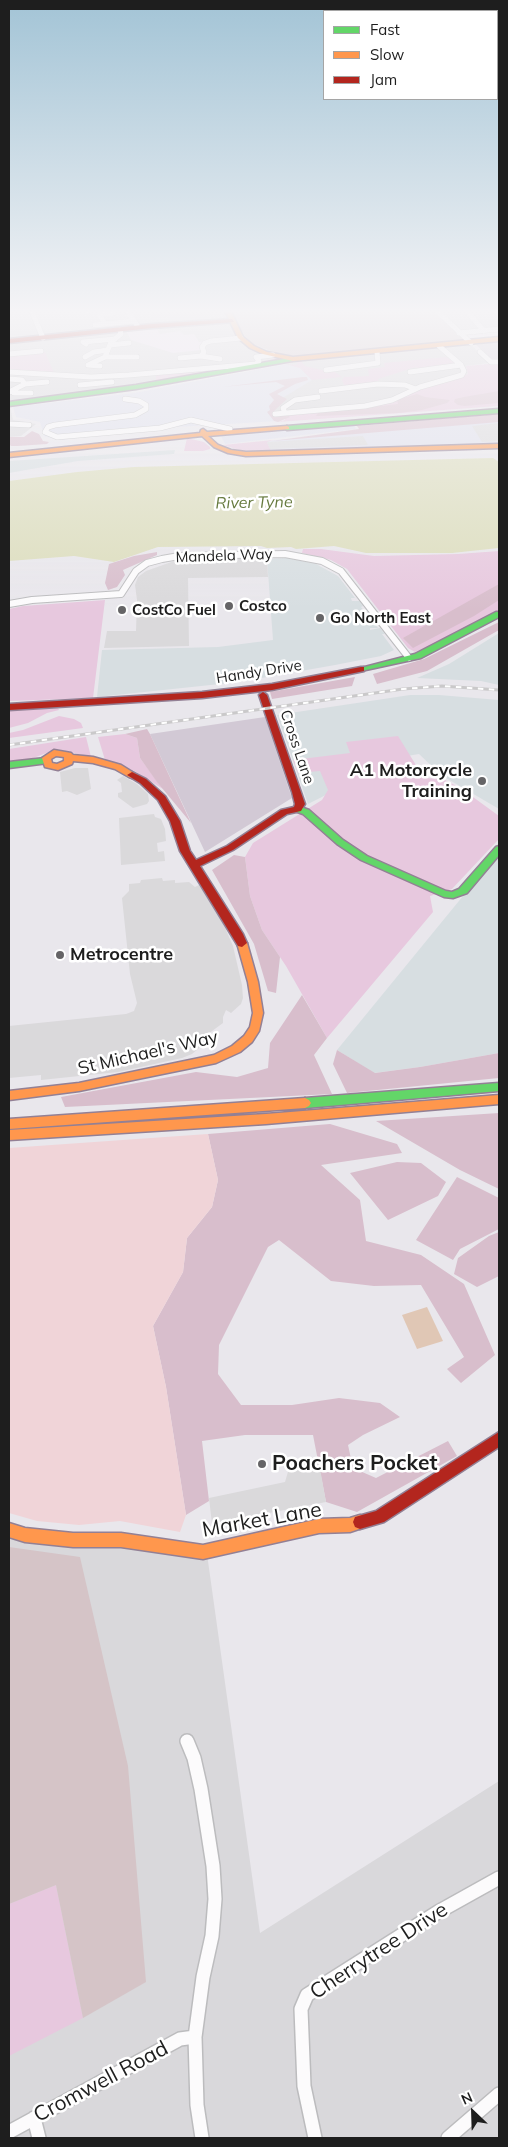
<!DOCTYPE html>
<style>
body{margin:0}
#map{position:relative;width:508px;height:2147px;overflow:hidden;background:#e9e7ec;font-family:Mulish,sans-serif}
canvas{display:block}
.frame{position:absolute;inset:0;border:10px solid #1e1e1e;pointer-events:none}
.legend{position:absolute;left:323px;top:10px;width:175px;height:90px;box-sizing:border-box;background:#fff;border:1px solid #a5a5a5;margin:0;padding:6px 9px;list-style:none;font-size:15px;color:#1e1e1e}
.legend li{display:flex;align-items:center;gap:10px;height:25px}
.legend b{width:25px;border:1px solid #a5a5a5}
.north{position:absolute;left:448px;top:2087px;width:50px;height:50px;-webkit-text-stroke:4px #fff;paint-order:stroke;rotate:336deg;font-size:14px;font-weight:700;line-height:20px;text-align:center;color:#1e1e1e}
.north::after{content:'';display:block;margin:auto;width:18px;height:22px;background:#1e1e1e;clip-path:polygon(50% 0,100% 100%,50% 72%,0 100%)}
</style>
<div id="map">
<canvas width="508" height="2147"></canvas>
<div class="frame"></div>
<ul class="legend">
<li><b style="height:6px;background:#63d668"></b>Fast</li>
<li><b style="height:6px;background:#ff974d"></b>Slow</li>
<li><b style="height:6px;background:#b3261e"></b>Jam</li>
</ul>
<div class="north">N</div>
</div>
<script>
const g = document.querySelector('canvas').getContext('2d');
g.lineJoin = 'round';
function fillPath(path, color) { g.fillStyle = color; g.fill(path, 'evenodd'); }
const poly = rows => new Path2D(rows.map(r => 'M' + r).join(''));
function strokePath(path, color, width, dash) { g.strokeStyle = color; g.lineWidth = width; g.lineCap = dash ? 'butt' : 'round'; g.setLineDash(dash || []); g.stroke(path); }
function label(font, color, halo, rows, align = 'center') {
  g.font = font + ' Mulish,sans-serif'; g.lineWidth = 5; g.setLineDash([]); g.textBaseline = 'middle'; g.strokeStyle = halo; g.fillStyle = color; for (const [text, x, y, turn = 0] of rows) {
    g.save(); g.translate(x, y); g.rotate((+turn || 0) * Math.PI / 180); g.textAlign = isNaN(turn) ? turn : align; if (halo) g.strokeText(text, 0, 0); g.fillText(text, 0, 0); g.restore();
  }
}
fillPath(poly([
 [9,309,499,309,499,328,458,332,490,363,466,366,468,374,466,375,418,389,384,404,277,416,270,405,286,364,121,391,10,406,13,420,36,424,21,436,9,437],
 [9,1530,25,1535,207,1554,260,1933,499,1781,499,2138,9,2138]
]), '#d9d8db');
fillPath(poly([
 [286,364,300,368,312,380,271,405,279,421,177,427,60,440,44,436,40,422,16,417,13,407,134,393],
 [499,420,499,447,364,452,268,451,266,441],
 [354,425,356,429,225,444,221,436]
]), '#dedfed');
fillPath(poly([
 [175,450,174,454,78,461,9,473,9,461],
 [288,558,316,564,338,576,355,598,351,598,352,601,360,601,363,606,361,607,378,628,370,628,370,630,380,628,385,634,382,634,394,650,381,656,335,665,250,680,240,677,236,680,239,682,97,697,102,650,218,647,273,640,267,559],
 [499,633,499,685,481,681,417,678,449,664],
 [410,695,439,695,499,700,499,809,441,775,419,754,401,757,308,804,277,715],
 [499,857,499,1053,420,1067,374,1073,337,1050,463,896]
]), '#d7dee1');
fillPath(poly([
 [156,328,160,334,180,331,184,335,194,334,199,342,208,341,201,345,199,347,201,350,173,353,131,340,126,331]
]), '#f1e3f5');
fillPath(poly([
 [151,309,208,309,210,315,206,315,208,320,170,323,169,317,151,319],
 [499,341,499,360,494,361,476,345],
 [265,717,292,798,205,852,150,734]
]), '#d2c9d5');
fillPath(poly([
 [45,352,55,375,9,371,9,355],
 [272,357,276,358,278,361,156,382,156,373,263,363,269,362,268,360,273,359],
 [446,357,454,361,455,364,417,369,416,367,378,379,380,383,352,386,344,385,342,380,344,377,369,376,368,369,385,367,384,363],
 [301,361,305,366,326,371,332,370,342,377,312,380,300,368,286,364,296,365,298,363,296,362],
 [499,363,499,406,278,422,285,420,284,415,384,404,418,389,466,375,468,374,466,366],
 [187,438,204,442,210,447,210,449,203,451,184,451],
 [273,440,267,442,271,451,242,451,223,445],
 [303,549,321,549,374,556,458,554,499,551,499,610,448,638,415,652,408,648,347,569,331,560,302,553],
 [105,600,93,698,9,701,9,609,23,606],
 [58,708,59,710,47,713,28,723,9,728,9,711],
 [59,716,74,719,81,723,83,728,9,738,9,733,23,730],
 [125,734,137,738,140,758,163,789,134,771,105,760,98,737],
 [398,736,424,778,443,779,462,789,499,816,499,839,452,889,430,896,433,912,327,1038,286,966,262,930,250,896,245,857,253,843,322,800,328,790,320,771,298,773,293,760,350,753,346,742],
 [86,737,91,757,57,749,28,760,9,762,9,749],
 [56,1885,83,2018,9,2056,9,1904]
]), '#e7c8de');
fillPath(poly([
 [303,377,307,377,308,380,295,384,277,394,287,399,275,410,273,414,288,415,290,417,278,422,274,421,267,412,270,410,269,406,274,400,269,394,285,386,276,382,222,387],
 [499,391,499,403,465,406,458,405,454,402,455,399,464,397],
 [417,394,425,397,450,400,447,403,422,410,399,413,316,416,318,413,398,404,397,400],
 [499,414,499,422,272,441,359,429,357,426],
 [32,431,39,434,43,441,49,442,47,444,18,446,11,446,9,444,9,437,24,437],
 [157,552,157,555,123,570,125,575,117,587,108,590,105,583,109,564,134,556],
 [499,584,499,600,474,616,413,648,403,638],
 [499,622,499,630,427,671,377,684,373,674,424,659],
 [355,677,352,686,272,699,270,692],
 [147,729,150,734,191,823,157,782,140,758,137,738,125,734],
 [234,855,245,857,250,896,262,930,280,957,276,993,268,991,254,944,212,870],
 [302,995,327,1038,314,1055,332,1094,65,1107,61,1097,196,1072,237,1077,268,1068,270,1043],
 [337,1050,375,1073,420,1067,499,1053,499,1078,347,1093,333,1064],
 [499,1113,499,1189,460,1170,376,1121],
 [330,1124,397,1144,402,1153,321,1165,360,1200,366,1241,421,1255,464,1284,495,1355,461,1383,447,1369,464,1357,421,1285,374,1286,331,1281,279,1240,268,1247,219,1345,218,1374,241,1405,292,1405,339,1398,380,1403,400,1417,363,1435,348,1445,353,1468,376,1478,448,1441,457,1456,357,1512,326,1502,313,1435,245,1435,202,1441,209,1501,186,1515,166,1387,153,1326,183,1272,187,1238,212,1207,218,1180,208,1134],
 [397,1162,421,1163,446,1182,438,1196,388,1220,350,1173],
 [457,1177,499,1198,499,1229,460,1249,453,1260,416,1240],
 [499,1232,499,1276,477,1287,454,1274,458,1258,489,1236]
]), '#d8becc');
fillPath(poly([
 [229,309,432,309,466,342,305,357,290,356,277,353,253,344,245,336],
 [9,1547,80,1557,128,1766,146,1982,83,2018,56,1885,9,1904]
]), '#d5c4c7');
fillPath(poly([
 [208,1134,218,1180,212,1207,187,1238,183,1272,153,1326,166,1387,186,1515,180,1532,120,1521,79,1525,37,1521,9,1513,9,1148]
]), '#f0d4d8');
fillPath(poly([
 [427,1307,443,1341,417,1349,402,1315]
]), '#e0c7b5');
fillPath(poly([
 [499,423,499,441,482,442,472,426],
 [363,436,368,445,270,449,267,442],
 [267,557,268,577,188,578,189,646,104,648,107,631,136,631,137,600,135,585,138,577,146,571,177,560],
 [75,768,88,768,91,789,77,795,67,791,62,792,60,772],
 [123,776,137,784,148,794,149,801,147,804,133,808,118,797,118,793,122,792,121,783,117,780],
 [154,814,155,817,161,819,165,829,166,841,157,843,158,852,164,851,165,861,121,865,119,818],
 [162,878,163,881,175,880,175,883,189,882,195,887,199,885,203,891,223,923,233,946,242,985,243,998,241,1004,231,1013,226,1010,223,1017,223,1023,208,1034,207,1036,210,1039,192,1054,182,1058,118,1072,41,1080,41,1075,9,1078,9,1026,126,1014,134,1011,137,1003,130,974,122,898,129,891,129,884,140,883,141,880],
 [292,1458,319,1463,326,1502,212,1524,209,1498,285,1482]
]), '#dad9db');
fillPath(poly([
 [493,458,499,462,499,548,452,553,366,553,334,546,296,549,291,547,267,548,261,546,158,547,114,562,74,556,9,561,9,481,77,472,134,467]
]), '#dcddbc');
const streetFar2 = poly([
 [31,309,43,338],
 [87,309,88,311],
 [126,309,137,325],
 [435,309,471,343],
 [465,309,484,331],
 [494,309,499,316],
 [105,324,99,314,113,313],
 [95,325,134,321],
 [459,333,499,329],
 [86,344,83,342,115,339],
 [110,345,129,343],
 [480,352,491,362,499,362],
 [9,354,41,351],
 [201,356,220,359],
 [85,357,94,352,108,350],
 [105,357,137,357],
 [180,358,201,356,204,352,202,347,205,343,211,341,241,338],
 [100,366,88,365,105,357,111,342,121,334,120,330],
 [326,370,378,363,377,352],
 [9,372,91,377,129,375,256,364,259,361,256,357,273,355],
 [410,372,461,365],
 [9,379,22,380,25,384,9,392],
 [25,384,47,382],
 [80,385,112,382],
 [321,391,378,384,405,385,416,389],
 [14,393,31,393],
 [125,399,139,401,146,405,146,409,135,415,55,425,48,427,45,432,57,437,160,428,191,420,230,429],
 [285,413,283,408,295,400,318,397],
 [275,414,365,406,392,400,420,387,462,375,464,371,461,365,439,346],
 [9,424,29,425]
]);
const streetFar1 = poly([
 [9,604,32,600,121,594,136,571,147,563,162,559,179,556,285,554,322,561,341,571,409,658]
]);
const street = poly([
 [187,1741,194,1758,201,1789,213,1866,215,1899,212,1936,203,1977,195,2037,197,2105,202,2138],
 [34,2118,39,2138],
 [9,2132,180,2039,195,2037],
 [315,2138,304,2086,301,2009,307,1995,438,1912,499,1878],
 [448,2138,499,2094]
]);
const fast = poly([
 [290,358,293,360,292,361,136,389,9,406,9,402,136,385,290,358],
 [499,409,499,413,287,430,284,428,287,426,499,409],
 [496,612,499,612,499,617,421,658,361,671,357,669,415,654,496,612],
 [45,758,49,761,48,763,9,768,9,762,45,758],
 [298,806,309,810,343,840,367,856,446,891,452,892,459,889,496,847,499,846,499,855,467,893,453,898,444,897,361,860,337,844,303,814,295,811,295,807,298,806],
 [499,1083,499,1091,305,1108,301,1106,299,1103,301,1100,305,1098,499,1083]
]);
const slow = poly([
 [224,309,230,309,243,337,254,346,267,352,293,357,499,337,499,341,293,361,263,354,250,348,238,338,224,309],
 [287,426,289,427,289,429,208,436,218,445,231,450,246,452,499,444,499,448,246,456,228,453,214,447,202,436,9,457,9,453,200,433,201,430,203,429,207,432,287,426],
 [54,750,71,753,73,755,93,757,121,765,137,775,132,778,129,777,115,769,93,763,73,761,72,764,58,770,45,767,42,758,54,750],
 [56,756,64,757,64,761,57,764,52,763,51,759,56,756],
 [242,939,247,943,258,982,263,1013,259,1031,252,1042,240,1052,216,1063,79,1091,9,1100,9,1091,79,1083,214,1055,232,1046,244,1036,250,1027,253,1013,248,982,237,943,242,939],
 [499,1095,499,1104,266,1124,9,1140,9,1130,266,1114,499,1095],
 [305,1098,309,1100,311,1103,309,1106,305,1108,9,1129,9,1119,305,1098],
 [360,1515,365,1517,367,1522,365,1527,350,1532,319,1533,203,1559,121,1547,73,1547,25,1542,9,1537,9,1523,25,1528,73,1533,121,1533,203,1545,319,1519,350,1518,360,1515]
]);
const jam = poly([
 [232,319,234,322,152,328,9,343,9,339,152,324,232,319],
 [361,667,364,667,364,671,272,690,202,698,9,710,9,704,202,692,272,684,361,667],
 [263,692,267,695,305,804,301,811,287,814,233,850,200,866,243,934,247,943,242,947,238,946,180,851,170,821,158,800,140,783,127,775,132,772,146,779,165,796,180,821,190,851,196,860,227,846,281,810,294,807,295,804,292,792,259,695,263,692],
 [499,1432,499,1447,384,1522,360,1529,355,1527,353,1522,355,1517,376,1511,499,1432]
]);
strokePath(streetFar2, '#bcbcbe', 6);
strokePath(streetFar1, '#bcbcbe', 8);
strokePath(street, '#bcbcbe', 16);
strokePath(fast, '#938095', 3);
strokePath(slow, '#938095', 3);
strokePath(jam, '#938095', 3);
strokePath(streetFar2, '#fcfbfc', 5);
strokePath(streetFar1, '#fcfbfc', 6);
strokePath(street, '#fcfbfc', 13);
fillPath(fast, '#63d668');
fillPath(slow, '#ff974d');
fillPath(jam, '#b3261e');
const rail = poly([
 [9,745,403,689,442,686,499,690]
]);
strokePath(rail, '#cac9ca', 3);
strokePath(rail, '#fff', 2, [5.5]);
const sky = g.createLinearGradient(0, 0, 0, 610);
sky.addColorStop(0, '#a3c4d6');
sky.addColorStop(0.51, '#f5f4f6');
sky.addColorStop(1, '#f5f4f600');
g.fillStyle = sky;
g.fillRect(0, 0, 508, 610);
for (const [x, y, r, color] of [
 [229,606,5,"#656466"],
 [122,610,5,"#656466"],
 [320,618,5,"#656466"],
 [482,781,5,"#656466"],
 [60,955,5,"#656466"],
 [262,1464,5,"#656466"]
]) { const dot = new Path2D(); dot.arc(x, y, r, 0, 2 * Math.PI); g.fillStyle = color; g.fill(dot); strokePath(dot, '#fff', 2); }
label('15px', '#1e1e1e', '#fff', [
 ["Mandela Way",224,556,-2],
 ["Handy Drive",259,672,-9],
 ["Cross Lane",297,747,71]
]);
label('bold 15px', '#1e1e1e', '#fff', [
 ["Costco",239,606],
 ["CostCo Fuel",132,610],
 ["Go North East",330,618]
], 'left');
label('italic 16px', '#667a3e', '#fff', [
 ["River Tyne",254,503,-1]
]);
label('bold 18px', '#1e1e1e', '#fff', [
 ["A1 Motorcycle",472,771],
 ["Training",472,792],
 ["Metrocentre",70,955,"left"]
], 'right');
label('18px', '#1e1e1e', '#fff', [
 ["St Michael's Way",148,1053,-13]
]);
label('bold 21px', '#1e1e1e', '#fff', [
 ["Poachers Pocket",272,1464]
], 'left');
label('21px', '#1e1e1e', '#fff', [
 ["Market Lane",262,1520,-10],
 ["Cherrytree Drive",379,1951,-33],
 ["Cromwell Road",101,2082,-28]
]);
</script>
